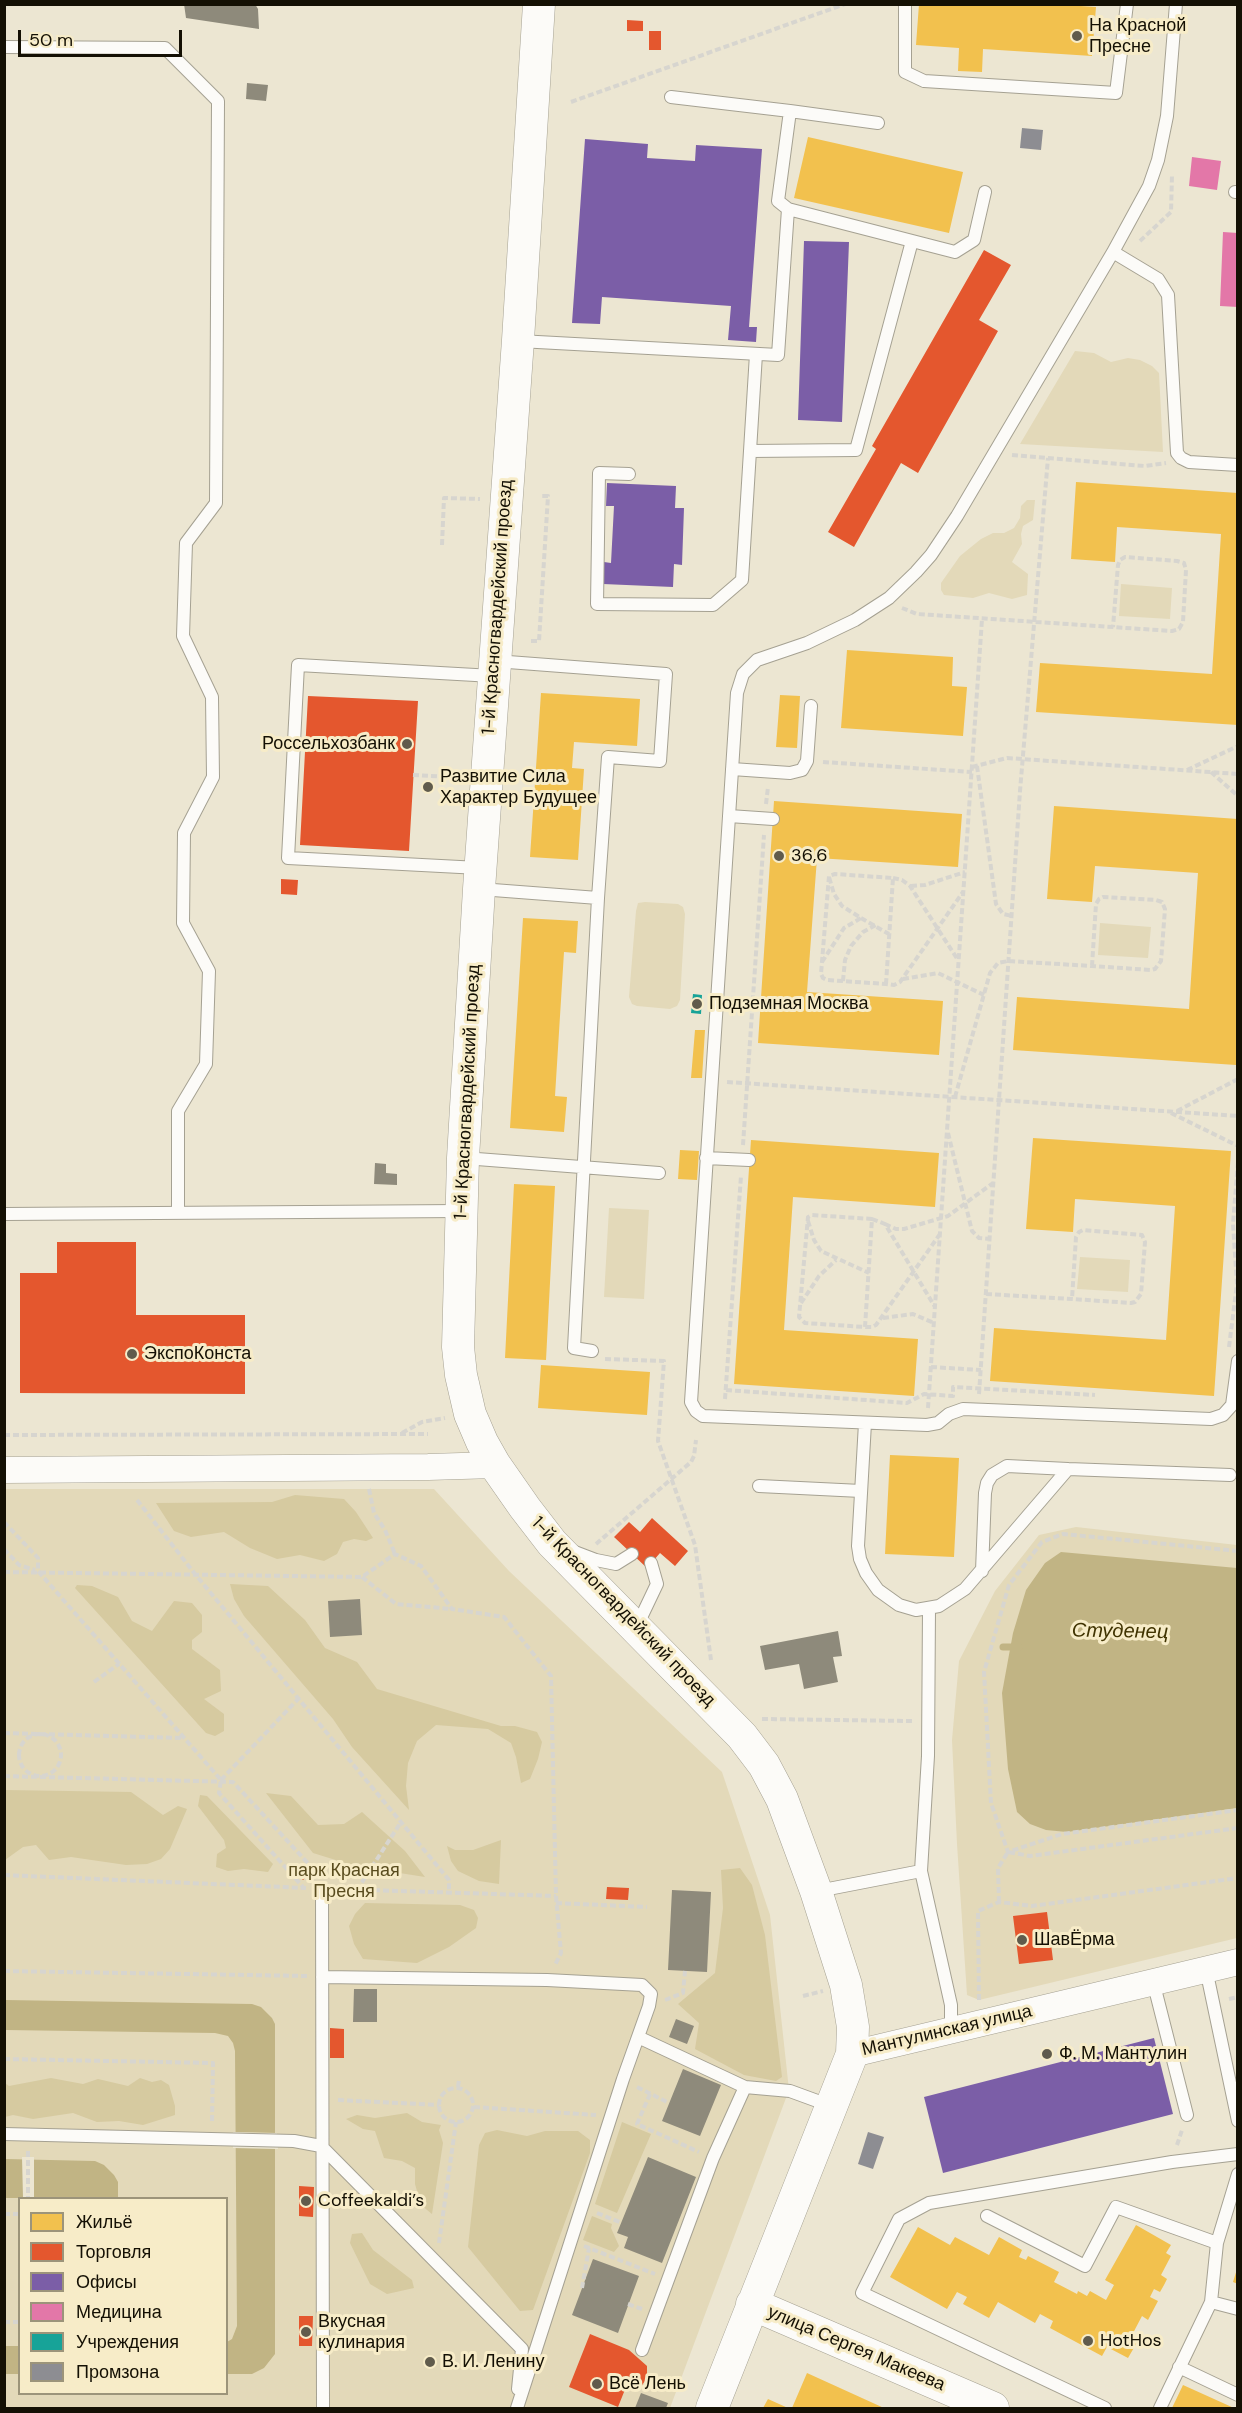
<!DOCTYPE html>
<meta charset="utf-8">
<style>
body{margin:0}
#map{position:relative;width:1242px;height:2413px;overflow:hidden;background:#ece6d2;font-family:"DM Sans",sans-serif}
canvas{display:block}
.frame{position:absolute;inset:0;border:6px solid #141004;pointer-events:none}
.legend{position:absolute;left:18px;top:2197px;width:210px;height:198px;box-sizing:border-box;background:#f7ecc8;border:2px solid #9c947a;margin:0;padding:8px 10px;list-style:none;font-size:18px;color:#141004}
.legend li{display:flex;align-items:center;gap:12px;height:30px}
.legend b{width:30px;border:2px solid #9c947a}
.scale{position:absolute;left:18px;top:30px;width:164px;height:27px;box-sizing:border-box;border:3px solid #141004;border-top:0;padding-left:8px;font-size:18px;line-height:21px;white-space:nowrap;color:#141004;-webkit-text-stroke:4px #f7ecc8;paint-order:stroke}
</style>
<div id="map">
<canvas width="1242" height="2413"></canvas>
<div class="frame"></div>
<ul class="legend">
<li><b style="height:16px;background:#f2c14e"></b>Жильё</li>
<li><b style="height:16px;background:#e4572e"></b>Торговля</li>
<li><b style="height:16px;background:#7b5ea7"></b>Офисы</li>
<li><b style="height:16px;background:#e377a8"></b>Медицина</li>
<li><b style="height:16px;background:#17a398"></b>Учреждения</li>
<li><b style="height:16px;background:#8d8d92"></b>Промзона</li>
</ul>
<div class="scale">50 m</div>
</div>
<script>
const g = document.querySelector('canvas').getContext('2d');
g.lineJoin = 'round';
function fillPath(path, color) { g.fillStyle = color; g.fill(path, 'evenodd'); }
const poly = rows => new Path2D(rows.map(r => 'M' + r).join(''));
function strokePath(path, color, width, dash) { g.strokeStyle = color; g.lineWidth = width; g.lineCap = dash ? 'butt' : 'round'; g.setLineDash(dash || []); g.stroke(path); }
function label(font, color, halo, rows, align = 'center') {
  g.font = font + ' "DM Sans",sans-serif'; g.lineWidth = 6; g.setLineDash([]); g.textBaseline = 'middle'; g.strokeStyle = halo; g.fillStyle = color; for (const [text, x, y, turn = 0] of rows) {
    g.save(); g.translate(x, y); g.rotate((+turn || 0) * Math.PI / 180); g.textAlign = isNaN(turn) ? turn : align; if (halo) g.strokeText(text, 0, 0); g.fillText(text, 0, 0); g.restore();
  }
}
fillPath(poly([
 [1075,351,1094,353,1111,362,1128,358,1140,360,1152,366,1159,373,1163,452,1020,444],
 [1027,500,1035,500,1033,520,1023,526,1021,534,1022,544,1012,562,1028,574,1027,595,1012,599,989,593,973,598,944,595,941,590,941,583,960,556,981,539,993,533,1004,533,1014,528,1020,518,1021,506],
 [1121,584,1172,588,1170,619,1119,616],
 [645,902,678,904,683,907,685,914,680,1000,677,1006,670,1009,637,1006,632,1004,629,997,636,911,638,903],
 [1100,923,1151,927,1148,958,1098,955],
 [609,1208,649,1210,644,1299,604,1297],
 [1080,1257,1130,1260,1128,1292,1077,1289],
 [5,1489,434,1489,509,1571,722,1772,770,1915,789,2090,670,2408,5,2408],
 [20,2198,226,2198,226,2394,20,2394],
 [1076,1527,1237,1545,1237,1938,979,2000,967,1995,957,1844,952,1740,959,1661,995,1591,1039,1535]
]), '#e3d9b9');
fillPath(poly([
 [295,1495,344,1499,356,1512,373,1538,366,1541,354,1539,343,1542,337,1554,324,1561,300,1555,277,1559,250,1548,224,1532,191,1537,174,1531,156,1503,272,1502],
 [230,1584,268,1586,305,1620,325,1648,357,1662,377,1689,501,1726,515,1726,537,1732,542,1742,538,1759,530,1779,521,1783,516,1757,511,1743,488,1729,436,1725,417,1741,408,1763,406,1786,409,1810,352,1747,333,1719,244,1616,234,1599],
 [77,1585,92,1586,118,1597,132,1621,152,1631,174,1601,192,1603,202,1615,202,1632,192,1640,192,1649,220,1670,221,1691,204,1699,224,1714,224,1731,215,1736,206,1733,75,1588],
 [5,1790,131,1792,163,1815,178,1806,187,1809,170,1849,161,1859,147,1864,126,1865,71,1857,49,1860,36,1845,23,1847,5,1860],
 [266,1793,291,1796,318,1825,344,1824,362,1812,405,1851,425,1877,355,1866,313,1853],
 [200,1795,207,1796,273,1864,268,1872,244,1869,228,1871,216,1867,217,1854,226,1848,224,1840,198,1806],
 [501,1840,499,1884,479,1881,458,1871,451,1861,447,1846,455,1850,473,1850],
 [740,1868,752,1885,765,1935,782,2077,776,2081,744,2075,695,2049,699,2023,678,2004,715,1973,723,1908,721,1870],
 [365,1903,460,1905,474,1910,478,1918,476,1928,449,1947,417,1963,363,1959,354,1944,349,1926,355,1914],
 [51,2078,83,2084,98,2079,128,2086,140,2078,152,2082,161,2080,169,2085,175,2106,175,2115,143,2125,119,2121,97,2122,73,2113,33,2119,13,2115,5,2117,5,2083,9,2086],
 [407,2113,422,2122,441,2125,439,2130,443,2143,432,2214,421,2205,415,2184,415,2168,402,2161,384,2158,375,2131,363,2129,346,2119,357,2115,375,2118],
 [622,2122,651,2134,617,2213,595,2204],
 [497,2130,527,2136,545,2131,578,2131,590,2140,590,2153,533,2310,520,2311,468,2247,479,2145,485,2133],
 [592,2216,612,2224,611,2228,619,2246,614,2252,583,2240],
 [362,2233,373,2250,412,2280,414,2288,387,2294,370,2284,350,2243,352,2234]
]), '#d6caa0');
fillPath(poly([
 [1061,1552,1237,1568,1237,1808,1067,1832,1046,1830,1030,1824,1017,1812,1008,1769,1002,1693,1013,1633,1026,1590,1045,1563],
 [5,2000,252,2004,261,2007,272,2018,275,2024,275,2354,264,2368,252,2374,227,2374,227,2342,232,2339,237,2326,235,2051,233,2043,228,2036,215,2033,5,2030],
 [5,2159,95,2161,104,2165,114,2175,118,2182,118,2198,5,2198],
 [4,2346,19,2346,19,2374,5,2374]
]), '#c1b484');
fillPath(poly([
 [233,2132,277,2133,278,2149,233,2148],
 [22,2157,34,2157,34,2198,23,2198]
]), '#ece6d2');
fillPath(poly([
 [919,4,1050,4,1096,7,1092,56,983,49,982,72,958,71,959,48,916,45],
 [808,137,963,172,949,233,794,198],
 [1076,482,1238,493,1238,725,1036,712,1040,663,1212,674,1221,534,1117,527,1115,562,1071,559],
 [847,650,953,657,952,686,967,687,963,736,841,728],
 [541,693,640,699,637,746,574,742,572,768,584,769,578,860,530,857],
 [780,695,800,696,797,748,776,747],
 [774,801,962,814,958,867,817,858,807,992,943,1001,939,1055,758,1043],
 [1054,806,1238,819,1236,1065,1013,1050,1017,997,1189,1009,1198,873,1095,866,1092,902,1047,899],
 [523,918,578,921,576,953,564,952,555,1096,567,1097,564,1132,510,1128],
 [695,1030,705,1030,702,1078,691,1078],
 [1033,1138,1231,1151,1214,1396,990,1381,994,1328,1166,1340,1175,1206,1075,1199,1073,1232,1026,1229],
 [751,1140,939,1153,935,1207,793,1197,784,1330,918,1339,914,1396,734,1384],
 [680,1150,699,1151,697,1180,678,1179],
 [514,1184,555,1186,546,1360,505,1358],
 [541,1365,650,1372,647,1415,538,1408],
 [890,1455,959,1458,954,1557,885,1554],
 [1136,2225,1171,2245,1166,2253,1171,2256,1161,2275,1167,2279,1164,2285,1160,2292,1154,2289,1150,2297,1158,2301,1148,2320,1142,2316,1132,2335,1139,2339,1128,2358,1107,2347,1102,2356,1050,2328,1053,2321,1040,2314,1035,2323,998,2302,989,2318,963,2304,967,2297,957,2292,947,2309,890,2277,918,2227,950,2245,955,2237,989,2255,999,2237,1022,2250,1019,2257,1026,2260,1028,2256,1059,2272,1054,2282,1077,2294,1078,2291,1087,2296,1090,2291,1106,2300,1114,2285,1105,2280],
 [1237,2269,1238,2269,1238,2284,1233,2282],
 [807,2373,884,2408,792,2408],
 [1183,2385,1234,2408,1172,2408],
 [768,2399,788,2408,763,2408]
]), '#f2c14e');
fillPath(poly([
 [627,20,643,21,643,31,627,31],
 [649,31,661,31,661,50,649,50],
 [984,250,1011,265,979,320,998,331,918,473,901,463,854,547,828,532,876,449,872,446],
 [308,696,418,701,409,851,300,845],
 [281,879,298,880,297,895,281,894],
 [57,1242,136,1242,136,1315,245,1315,245,1394,20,1393,20,1273,57,1273],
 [652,1518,688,1551,675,1566,660,1553,647,1568,614,1537,629,1522,640,1532],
 [303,1868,309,1874,303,1880,297,1873],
 [607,1887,629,1888,628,1900,606,1899],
 [1047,1912,1053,1960,1019,1964,1013,1916],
 [330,2028,344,2029,344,2058,330,2058],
 [299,2186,314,2187,313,2217,299,2216],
 [299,2316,313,2316,312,2346,299,2346],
 [590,2334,629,2350,647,2366,647,2378,640,2388,626,2387,618,2407,569,2387]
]), '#e4572e');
fillPath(poly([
 [585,139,648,144,647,158,695,161,696,145,762,149,749,327,757,327,756,342,728,340,731,306,602,297,600,324,572,323],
 [804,241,849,242,842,422,798,420],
 [607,483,676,486,675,508,684,508,682,565,674,564,673,587,603,584,604,562,611,563,614,506,606,506],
 [1154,2038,1173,2114,943,2173,924,2097]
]), '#7b5ea7');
fillPath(poly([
 [1192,157,1221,161,1217,190,1189,186],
 [1223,232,1238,233,1238,307,1220,306]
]), '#e377a8');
fillPath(poly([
 [693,994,702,995,701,1014,691,1013]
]), '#17a398');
fillPath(poly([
 [1022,128,1043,130,1041,150,1020,148],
 [868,2132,884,2137,873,2169,858,2164]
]), '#8d8d92');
strokePath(poly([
 [1003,1647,1019,1647]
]), '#c1b484', 7);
fillPath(poly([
 [184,4,255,4,258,9,259,29,186,18],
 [247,83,268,85,266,101,246,99],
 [375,1163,386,1164,386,1173,397,1174,397,1185,374,1184],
 [360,1599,362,1635,330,1637,328,1601],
 [838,1631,842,1656,833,1657,838,1682,804,1689,799,1664,765,1670,760,1646],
 [672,1890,711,1892,707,1972,668,1970],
 [354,1989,377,1989,377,2022,353,2022],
 [676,2019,694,2026,687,2044,669,2037],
 [683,2069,721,2085,700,2136,662,2121],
 [648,2157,696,2177,662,2263,624,2248,628,2237,617,2233],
 [593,2259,639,2276,618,2333,572,2315],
 [641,2393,668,2403,666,2408,635,2408]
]), '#8e8a7b');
const service = poly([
 [905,4,905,72,924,81,1116,93,1127,4],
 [4,47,165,48,218,101,216,503,186,543,183,636,212,697,213,777,184,833,183,923,209,971,206,1064,178,1111,178,1213],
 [671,97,790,111],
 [1235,192,1238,192],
 [788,209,778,201,790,111,878,123],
 [1113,252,1149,186,1158,160,1167,116,1176,4],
 [519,341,778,355,788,209,955,252,974,240,985,192],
 [750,451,856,450,912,241],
 [1238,465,1189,462,1181,458,1177,453,1168,295,1158,279,1113,252,957,516,931,555,916,572,889,598,855,620,807,643,757,660,743,674,737,693,691,1402,696,1411,703,1416,927,1425,938,1423,949,1414,963,1409,1211,1419,1223,1415,1232,1405,1238,1361],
 [629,474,599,473,597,604,713,605,742,580,756,354],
 [495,661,666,674,660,761,608,757,598,898,574,1348,592,1351],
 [732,769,790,773,802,770,807,761,811,706],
 [729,816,773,819],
 [479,868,288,858,298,665,493,676],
 [480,889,598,898],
 [464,1158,659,1173],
 [706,1158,749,1160],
 [4,1214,461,1211],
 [865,1423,858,1546,860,1559,866,1573,878,1590,899,1605,916,1610,939,1606,965,1589,1068,1469,1230,1475],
 [759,1486,861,1491],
 [575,1552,596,1560,616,1564,632,1554],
 [982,1571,985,1493,987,1483,992,1475,1007,1466,1068,1469],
 [637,1626,657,1584,651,1563],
 [921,1871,928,1756,929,1609],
 [322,1888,323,2408],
 [818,1891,921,1871,951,2005,951,2031],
 [1206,1969,1238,2121],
 [322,1977,547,1980,642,1985,651,1994,649,2006,623,2079,517,2408],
 [1153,1981,1187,2115],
 [638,2037,745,2087,790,2091,831,2106],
 [4,2134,294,2141,321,2146,522,2349],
 [987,2216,1085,2266,1116,2207,1217,2243],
 [1211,2302,1238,2309],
 [642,2350,713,2158,745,2087],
 [1179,2367,1238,2395],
 [518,2389,522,2349],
 [1105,2408,862,2293,899,2219,929,2203,1172,2162,1238,2154],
 [1160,2408,1211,2302,1217,2243,1238,2174]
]);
const minor = poly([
 [4,1470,428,1467,495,1465],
 [852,2054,1238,1962]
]);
const tertiary = poly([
 [539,4,518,340,479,889,463,1158,458,1347,461,1375,470,1414,482,1442,495,1465,525,1508,552,1543,742,1736,764,1765,782,1799,816,1891,846,1985,853,2027,852,2054,712,2408],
 [752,2304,993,2408]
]);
strokePath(service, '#a5a192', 14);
strokePath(minor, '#a5a192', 27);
strokePath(tertiary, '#a5a192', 33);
strokePath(poly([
 [571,102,845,4],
 [1140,241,1171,212,1172,175],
 [1012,455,1145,466,1166,463],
 [442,545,444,498,480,499],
 [902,608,917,614,1172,631,1179,629,1183,622,1186,570,1184,563,1177,561,1125,557,1120,560,1118,565,1113,627],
 [531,641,539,641,548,496,542,496],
 [823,762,972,772],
 [977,766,996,904,1003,914,1012,916],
 [972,767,1007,758,1238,774],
 [1187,770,1238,746],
 [1211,772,1238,796],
 [413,775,448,777],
 [766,804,768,787],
 [893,878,902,880,910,886,958,960],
 [911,886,925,885,965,872],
 [861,918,889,934],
 [822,962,844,928,861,918,842,906,834,894,829,877],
 [903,979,938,973,984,995],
 [843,981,845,960,851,946,863,932,876,925],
 [886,984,893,878,835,874,829,876,821,974,823,978,827,980,886,984,894,985,900,982,963,892],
 [727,1082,1238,1116],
 [955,1097,990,973,998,963,1008,961,1092,966,1151,970,1155,969,1161,961,1165,909,1162,902,1156,900,1103,897,1099,899,1096,904,1092,966],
 [1177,1111,1238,1079],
 [1171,1113,1238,1146],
 [948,1133,972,1231,979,1238,990,1239],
 [743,1145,764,835],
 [872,1219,885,1224,935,1307],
 [808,1221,814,1240,821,1251,869,1273],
 [885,1224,896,1229,904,1229,948,1216,993,1183],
 [986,1294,1072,1299,1131,1303,1135,1302,1141,1294,1145,1242,1142,1235,1083,1230,1079,1232,1076,1237,1072,1299],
 [801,1303,819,1276,836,1260],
 [883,1318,913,1314,934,1323],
 [865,1327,872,1219,812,1215,808,1217,799,1317,805,1323,865,1327,872,1327,876,1325,940,1234],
 [1229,1347,1237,1284,1233,1224,1238,1162],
 [605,1359,664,1361,658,1441,695,1545,711,1660],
 [931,1367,981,1370],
 [726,1390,907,1403,924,1394,953,1396,953,1387,1095,1395],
 [979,1394,1020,791,1048,458],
 [725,1399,741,1176],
 [928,1408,982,619],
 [402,1433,422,1422,445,1418],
 [4,1435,428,1434],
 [369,1489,374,1513,385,1530,395,1554],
 [137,1500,195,1574,449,1880,449,1893],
 [4,1522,38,1558,38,1571,221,1780,219,1793,303,1887],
 [596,1544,691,1462,694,1456,696,1440],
 [4,1549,19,1565,35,1570],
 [1238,1551,1063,1534,1042,1542,1009,1585,984,1672,991,1803,1008,1852,1062,1834,1238,1810],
 [4,1572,362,1577,395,1554,421,1566,452,1609,504,1617,551,1676,556,1896,561,1953,555,1965],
 [362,1577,396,1604,452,1609],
 [94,1682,119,1664],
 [762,1719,912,1721],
 [4,1733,184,1738],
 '19 1755a21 21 0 1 1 42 0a21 21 0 1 1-42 0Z',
 [4,1776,233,1782,317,1873],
 [221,1780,299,1698],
 [4,1875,306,1888],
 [338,1889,556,1896],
 [357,1890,401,1822],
 [999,1902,998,1868,1008,1852,1030,1856,1238,1828],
 [556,1903,647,1907],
 [4,1971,307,1976],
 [803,1996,823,1991],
 [1229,1999,1238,1997],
 [665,2000,683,1993,685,1971],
 [979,2000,978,1911,999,1902,1032,1906,1238,1878],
 [4,2059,213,2063,212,2123],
 [458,2087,459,2080],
 [637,2087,669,2103],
 '439 2105a17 17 0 1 1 34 0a17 17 0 1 1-34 0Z',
 [650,2094,637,2124,699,2152],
 [338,2100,439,2105],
 [474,2107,596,2115],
 [1177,2145,1182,2130],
 [28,2151,28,2198],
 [597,2213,622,2223],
 [4,2214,20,2214],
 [439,2243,456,2122],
 [584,2246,655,2274],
 [582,2288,589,2248],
 [628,2304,642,2309],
 [4,2322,20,2322]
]), '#d7d5cf', 4, [6, 3]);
strokePath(service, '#fcfbf8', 12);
strokePath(minor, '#fcfbf8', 26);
strokePath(tertiary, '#fcfbf8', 32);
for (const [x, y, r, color] of [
 [1077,36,6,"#605b4c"],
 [407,744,6,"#605b4c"],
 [428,787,6,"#605b4c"],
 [779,856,6,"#605b4c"],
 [697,1004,6,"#605b4c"],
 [132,1354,6,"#605b4c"],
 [1022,1940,6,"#605b4c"],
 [1047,2054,6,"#605b4c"],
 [306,2201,6,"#605b4c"],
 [306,2332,6,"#605b4c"],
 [1088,2341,6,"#605b4c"],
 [430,2362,6,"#605b4c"],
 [597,2384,6,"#605b4c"]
]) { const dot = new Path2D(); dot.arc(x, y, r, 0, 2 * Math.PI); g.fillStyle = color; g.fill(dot); strokePath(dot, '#f7ecc8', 2); }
label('18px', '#141004', '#f7ecc8', [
 ["На Красной",1089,26],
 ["Пресне",1089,47],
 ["Россельхозбанк",395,744,"right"],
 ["Развитие Сила",440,777],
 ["Характер Будущее",440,798],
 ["36,6",791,856],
 ["Подземная Москва",709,1004],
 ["ЭкспоКонста",144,1354],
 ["ШавЁрма",1034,1940],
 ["Ф. М. Мантулин",1059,2054],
 ["Coffeekaldi’s",318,2201],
 ["Вкусная",318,2322],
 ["кулинария",318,2343],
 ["HotHos",1100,2341],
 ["В. И. Ленину",442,2362],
 ["Всё Лень",609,2384]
], 'left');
label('18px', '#141004', '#f7ecc8', [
 ["1-й Красногвардейский проезд",498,607,-86],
 ["1-й Красногвардейский проезд",468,1092,-87],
 ["1-й Красногвардейский проезд",623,1612,46],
 ["Мантулинская улица",947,2031,-13],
 ["улица Сергея Макеева",856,2349,23]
]);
label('18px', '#594c1e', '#f7ecc8', [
 ["парк Красная",344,1871],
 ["Пресня",344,1892]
]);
label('italic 20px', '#413402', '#f7ecc8', [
 ["Студенец",1120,1632,1]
]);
</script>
